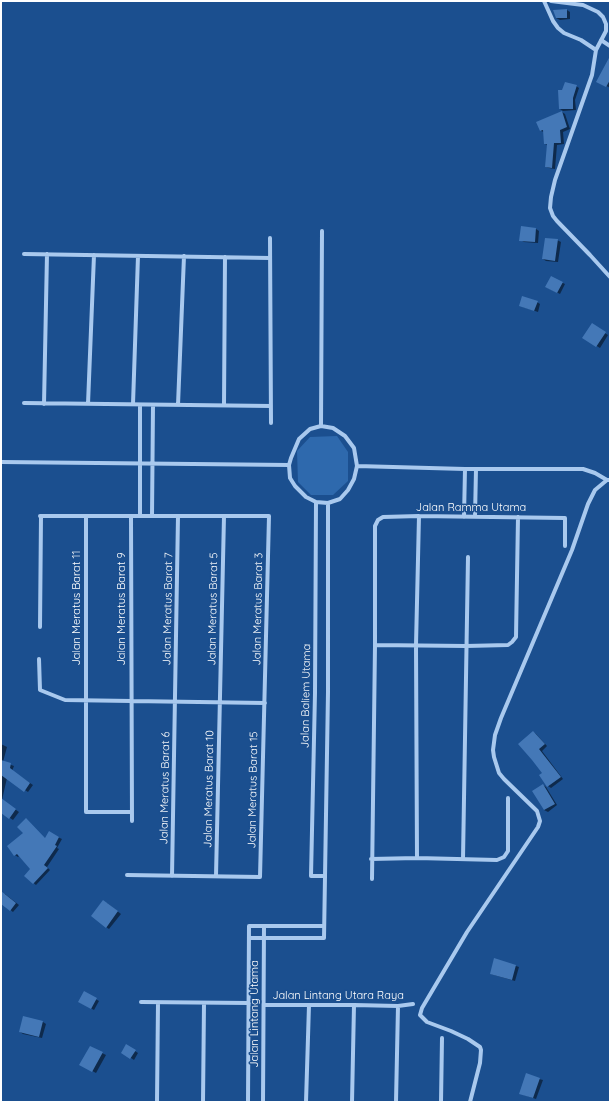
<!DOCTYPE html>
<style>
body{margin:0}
#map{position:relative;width:611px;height:1103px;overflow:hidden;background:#1b4f8f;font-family:Quicksand,sans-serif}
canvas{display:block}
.frame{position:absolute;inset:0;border:2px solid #fff;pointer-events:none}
</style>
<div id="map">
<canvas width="611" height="1103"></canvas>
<div class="frame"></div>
</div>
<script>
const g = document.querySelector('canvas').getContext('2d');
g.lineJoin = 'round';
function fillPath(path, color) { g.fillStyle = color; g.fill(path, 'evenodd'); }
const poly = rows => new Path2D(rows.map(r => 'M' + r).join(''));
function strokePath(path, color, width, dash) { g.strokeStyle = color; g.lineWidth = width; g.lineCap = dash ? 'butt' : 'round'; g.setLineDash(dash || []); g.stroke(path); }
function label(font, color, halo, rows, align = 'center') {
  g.font = font + ' Quicksand,sans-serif'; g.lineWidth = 3; g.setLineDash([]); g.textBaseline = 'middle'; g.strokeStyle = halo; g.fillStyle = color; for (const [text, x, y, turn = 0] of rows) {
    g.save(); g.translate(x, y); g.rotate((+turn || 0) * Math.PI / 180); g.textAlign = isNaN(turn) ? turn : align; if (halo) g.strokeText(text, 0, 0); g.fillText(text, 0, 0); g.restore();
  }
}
fillPath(poly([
 [337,436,348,452,348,481,333,495,311,495,298,482,297,451,310,437]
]), '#2e69ad');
fillPath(poly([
 [567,10,570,12,570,19,560,20,556,18],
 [610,68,610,88,598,81],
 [576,86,579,88,575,100,576,110,563,111,560,109,563,91],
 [562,112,565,114,570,129,563,132,564,144,557,145,555,169,549,168,546,167,548,145,545,144,544,132,541,131,538,122],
 [522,227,536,229,539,231,538,243,524,242,520,240],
 [557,240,561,242,558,262,546,261,543,259],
 [551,277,565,284,560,294,546,287],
 [537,302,540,304,538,312,523,307],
 [592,325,608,335,600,348,584,338],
 [533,732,536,734,547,746,542,751,563,779,551,788,548,786,543,773],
 [1,744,7,747,3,762,14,766,12,771,33,785,28,792,7,778,2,800,19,812,13,820,1,812],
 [543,785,546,787,557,805,548,812,544,810],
 [49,833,62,839,57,848,59,849,47,867,50,870,36,885,25,876,31,869,19,856,18,857,15,855,8,846,46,839],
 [1,894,5,894,19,905,13,912,1,903],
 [107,903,121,914,109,929,106,927],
 [495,960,516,966,519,967,515,981,494,975,491,974],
 [85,993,99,1001,94,1010,79,1002],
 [24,1017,43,1022,46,1024,42,1038,23,1034,20,1032],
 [126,1045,138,1053,134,1060,122,1052],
 [90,1047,106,1055,96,1073,81,1065],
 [539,1079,543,1080,536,1099,524,1095]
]), '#0007');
fillPath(poly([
 [567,9,567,18,556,18,553,10],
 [610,56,610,80,606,87,596,82],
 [565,82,577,85,573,98,573,109,559,109,558,90,562,90],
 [562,111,567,127,560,130,561,143,554,143,552,168,545,167,547,144,544,144,543,130,540,131,536,122],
 [521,226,536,228,535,242,519,241],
 [545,238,558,239,555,261,542,259],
 [551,276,563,282,557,293,545,287],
 [522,296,538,301,534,311,519,306],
 [592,323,606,332,596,347,582,338],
 [533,731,545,744,539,749,561,777,547,787,539,775,542,773,532,760,518,744],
 [1,760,11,763,10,768,30,783,24,792,1,775],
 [543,784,555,804,544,810,532,791],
 [1,798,16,809,9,819,1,813],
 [26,818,45,838,49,831,59,837,55,845,57,846,44,865,48,868,33,884,24,876,30,869,17,854,14,856,7,846,23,833,17,827],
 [1,891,16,903,10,911,1,904],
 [103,900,118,911,106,928,91,916],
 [494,958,516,965,512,980,490,974],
 [84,991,97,998,91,1009,78,1002],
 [23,1016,43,1021,39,1037,19,1032],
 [126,1044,136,1050,130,1059,121,1053],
 [90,1046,103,1052,92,1072,79,1065],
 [526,1073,540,1078,533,1098,519,1094]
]), '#4478b7');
strokePath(poly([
 [544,1,553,21,558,28,564,33,581,40,596,50,592,75,555,180,551,197,550,208,553,216,557,221,590,255,610,277],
 [551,1,583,5,598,12,603,17,606,24,606,31,596,50],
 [601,40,610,46],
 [270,238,271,423],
 [24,254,270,258],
 [24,403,271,406],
 [44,404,47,254],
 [88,404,94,255],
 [133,404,138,256],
 [178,405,184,256],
 [224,405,225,257],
 [321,426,333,428,345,436,354,448,357,466,354,479,348,490,340,499,328,503,316,502,306,497,295,486,290,478,289,465,291,458,299,439,310,429,321,426],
 [321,426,322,231],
 [1,462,289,465],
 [357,466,465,469,583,469,595,473,607,480,610,480],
 [316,502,315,693,311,876,325,876],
 [40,516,269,516,260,877,127,875],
 [86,516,86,812,131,812],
 [131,516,132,821],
 [140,516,140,405],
 [152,516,153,405],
 [464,517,465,469],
 [475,517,476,469],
 [40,627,41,516],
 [375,645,466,646,508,645,512,642,516,637,518,517],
 [39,659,40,690,65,700,265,703],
 [417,858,416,645,419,516],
 [371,859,417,858,497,860,504,857,508,851,508,798],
 [463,859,468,557],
 [172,876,178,516],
 [216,876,224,516],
 [372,879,375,645,375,526,378,520,383,517,419,516,565,518,565,546],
 [249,938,324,938,328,692,328,503],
 [141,1002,249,1003],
 [264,1005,354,1005,398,1006,413,1004],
 [157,1102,158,1003],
 [203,1102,204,1003],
 [248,1102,249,926,324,926],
 [263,1102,264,926],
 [306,1102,309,1005],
 [352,1102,354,1005],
 [396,1102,398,1006],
 [441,1102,442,1038],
 [470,1102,480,1063,481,1050,480,1047,468,1039,451,1031,427,1022,420,1015,422,1008,467,932,538,827,540,821,537,811,504,779,499,773,494,757,493,750,495,735,501,718,572,550,588,504,595,490,607,480]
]), '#a9c9ee', 4);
label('11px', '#fff', '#1b4f8f', [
 ["Jalan Ramma Utama",471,508],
 ["Jalan Meratus Barat 11",77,608,-90],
 ["Jalan Meratus Barat 9",122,609,-90],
 ["Jalan Meratus Barat 7",168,609,-89],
 ["Jalan Meratus Barat 5",213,609,-89],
 ["Jalan Meratus Barat 3",258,609,-89],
 ["Jalan Baliem Utama",306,696,-89],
 ["Jalan Meratus Barat 6",165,788,-89],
 ["Jalan Meratus Barat 10",209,789,-89],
 ["Jalan Meratus Barat 15",253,790,-89],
 ["Jalan Lintang Utara Raya",338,996],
 ["Jalan Lintang Utama",255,1014,-90]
]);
</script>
